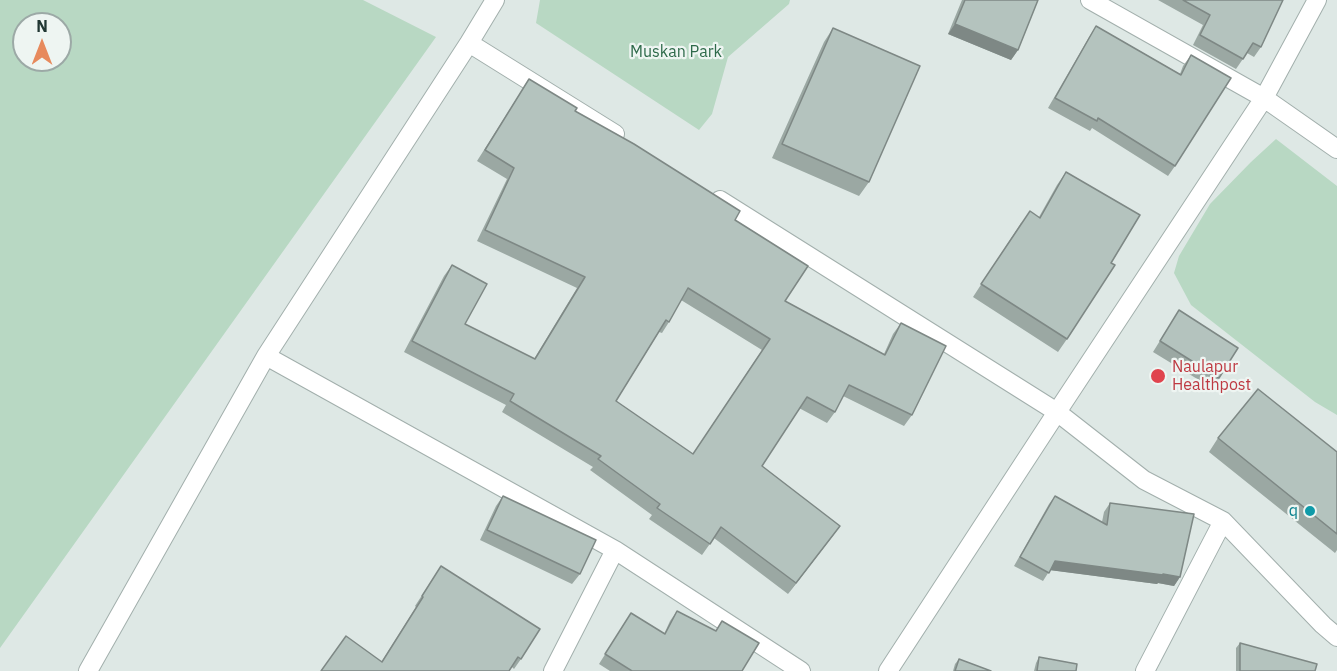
<!DOCTYPE html>
<style>
body{margin:0}
#map{position:relative;width:1337px;height:671px;overflow:hidden;background:#dee8e5;font-family:"IBM Plex Sans",sans-serif}
canvas{display:block}
.north{position:absolute;left:12px;top:12px;width:60px;height:60px;box-sizing:border-box;background:#eef5f2;border:2px solid #9ca9a6;border-radius:50%;rotate:0deg;font-size:16px;font-weight:700;line-height:24px;text-align:center;color:#213733}
.north::after{content:'';display:block;margin:auto;width:21px;height:27px;background:#e78a5d;clip-path:polygon(50% 0,100% 100%,50% 72%,0 100%)}
</style>
<div id="map">
<canvas width="1337" height="671"></canvas>
<div class="north">N</div>
</div>
<script>
const g = document.querySelector('canvas').getContext('2d');
g.lineJoin = 'round';
function fillPath(path, color) { g.fillStyle = color; g.fill(path, 'evenodd'); }
const poly = rows => new Path2D(rows.map(r => 'M' + r).join(''));
function strokePath(path, color, width, dash) { g.strokeStyle = color; g.lineWidth = width; g.lineCap = dash ? 'butt' : 'round'; g.setLineDash(dash || []); g.stroke(path); }
function label(font, color, halo, rows, align = 'center') {
  g.font = font + ' "IBM Plex Sans",sans-serif'; g.lineWidth = 4.5; g.setLineDash([]); g.textBaseline = 'middle'; g.strokeStyle = halo; g.fillStyle = color; for (const [text, x, y, turn = 0] of rows) {
    g.save(); g.translate(x, y); g.rotate((+turn || 0) * Math.PI / 180); g.textAlign = isNaN(turn) ? turn : align; if (halo) g.strokeText(text, 0, 0); g.fillText(text, 0, 0); g.restore();
  }
}
fillPath(poly([
 [0,0,363,0,436,37,0,648],
 [24,24,60,24,60,60,24,60],
 [540,0,790,0,789,4,728,57,712,114,699,130,536,23],
 [1276,139,1337,186,1337,415,1315,402,1191,305,1174,273,1179,256,1210,204,1251,162]
]), '#b8d8c3');
const minor = poly([
 [1090,0,1264,98,1337,149],
 [469,43,615,134],
 [720,200,1057,412,1144,480,1223,521,1323,625,1337,637],
 [266,356,615,550,801,671],
 [88,671,266,356,469,43,495,0],
 [553,671,615,550],
 [888,671,1057,412,1264,98,1317,0],
 [1145,671,1223,521]
]);
strokePath(minor, '#a2afac', 20);
strokePath(minor, '#fff', 18);
fillPath(poly([
 [962,0,1038,0,1018,50,1011,60,948,34],
 [1158,0,1283,0,1261,47,1254,57,1247,53,1236,69,1193,45,1203,25],
 [1096,26,1180,74,1183,66,1191,55,1175,166,1168,176,1092,128,1090,131,1048,108,1089,37],
 [833,28,869,182,859,196,772,158,824,42],
 [529,79,735,220,785,301,884,354,893,334,901,323,912,415,904,426,843,396,835,412,827,423,799,408,762,466,840,526,788,594,714,538,702,555,649,519,652,515,590,470,593,467,502,412,506,405,404,352,444,276,452,265,465,324,534,359,577,288,477,241,507,179,477,161],
 [681,300,762,350,693,454,616,401,659,332,662,333,669,322],
 [1066,172,1067,339,1058,352,973,297,1021,223,1039,217,1057,185],
 [1179,310,1219,378,1212,388,1153,352],
 [1218,438,1337,452,1337,550,1335,553,1209,452],
 [503,496,580,574,572,584,480,540,496,506],
 [1055,496,1102,522,1104,512,1110,503,1180,577,1174,586,1158,583,1157,584,1050,570,1043,581,1014,566,1049,504],
 [441,566,521,659,514,669,512,667,382,661,416,607,415,606],
 [677,611,716,631,722,621,742,671,610,671,599,664,631,613,664,634,670,621],
 [1240,643,1315,671,1236,671,1236,648],
 [1039,657,1076,671,1034,671,1036,663],
 [959,659,991,671,953,671,955,664]
]), '#9ba8a3');
fillPath(poly([
 [955,24,1018,50,1011,60,948,34],
 [840,526,832,537,788,594,796,583],
 [1055,561,1163,574,1180,577,1174,586,1158,583,1157,584,1049,570]
]), '#7e8885');
const building = poly([
 [965,0,1038,0,1018,50,955,24,965,0],
 [1183,0,1283,0,1261,47,1253,43,1243,59,1200,35,1210,15,1183,0],
 [1096,26,1181,75,1191,55,1231,78,1175,166,1098,118,1097,121,1055,98,1096,26],
 [833,28,920,66,869,182,782,144,833,28],
 [529,79,577,108,575,111,634,144,740,211,735,220,808,266,785,301,885,355,901,323,946,346,912,415,849,385,835,412,807,397,762,466,840,526,796,583,721,527,710,544,657,508,660,504,598,459,601,456,510,401,514,394,412,341,452,265,487,284,465,324,535,359,585,277,485,230,514,168,485,150,529,79],
 [688,288,770,339,693,454,616,401,666,320,669,322,688,288],
 [1066,172,1140,215,1111,263,1115,265,1067,339,981,284,1030,211,1040,218,1066,172],
 [1179,310,1238,348,1219,378,1160,341,1179,310],
 [1258,389,1337,452,1337,534,1218,438,1258,389],
 [503,496,596,540,580,574,487,530,503,496],
 [1055,496,1107,525,1110,503,1194,514,1180,577,1163,574,1163,575,1055,561,1049,573,1020,557,1055,496],
 [441,566,540,629,521,659,518,657,509,671,321,671,346,636,382,662,423,597,422,596,441,566],
 [677,611,716,631,722,621,759,643,742,671,632,671,605,654,631,613,665,634,677,611],
 [1240,643,1317,664,1315,671,1240,671,1240,643],
 [1039,657,1077,664,1076,671,1037,671,1039,657],
 [959,659,991,671,955,671,959,659]
]);
fillPath(building, '#b4c3be');
strokePath(building, '#7e8885', 1.5);
for (const [x, y, r, color] of [
 [1158,376,8,"#e0444e"],
 [1310,511,6,"#0f9aa8"]
]) { const dot = new Path2D(); dot.arc(x, y, r, 0, 2 * Math.PI); g.fillStyle = color; g.fill(dot); strokePath(dot, '#eef5f2', 2); }
label('16px', '#2e6a4a', '#eef5f2', [
 ["Muskan Park",676,52]
]);
label('16px', '#be3a42', '#eef5f2', [
 ["Naulapur",1172,367],
 ["Healthpost",1172,385]
], 'left');
label('16px', '#0d838f', '#eef5f2', [
 ["q",1298,511]
], 'right');
</script>
